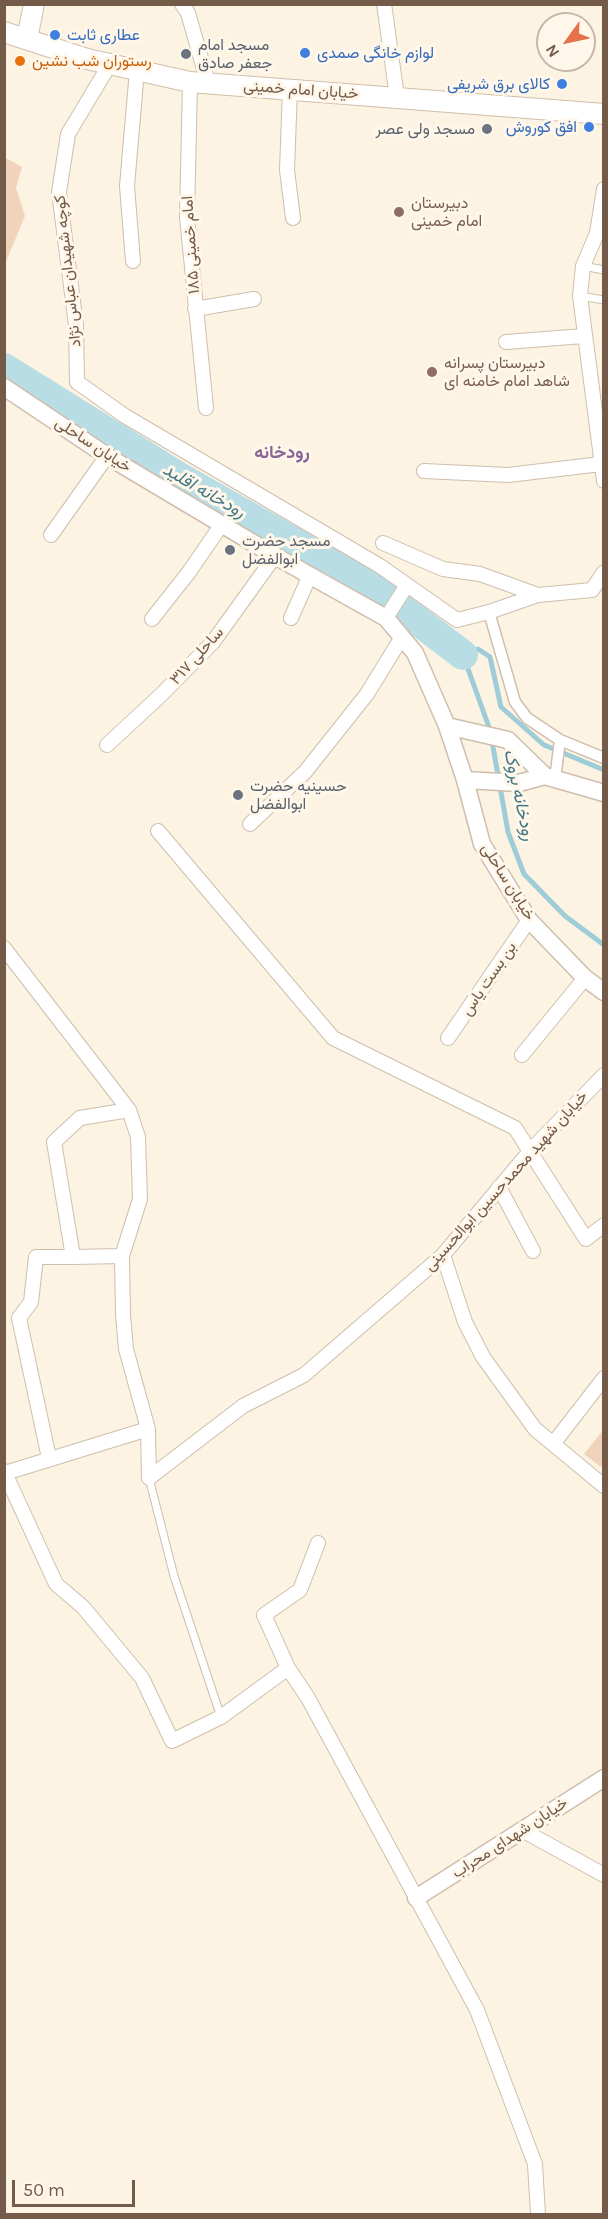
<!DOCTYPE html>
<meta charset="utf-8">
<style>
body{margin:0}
#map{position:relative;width:608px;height:2219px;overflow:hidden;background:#fcf3e3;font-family:Karla,sans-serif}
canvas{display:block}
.frame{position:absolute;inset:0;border:6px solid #745a49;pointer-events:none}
.north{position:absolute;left:536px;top:12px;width:60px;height:60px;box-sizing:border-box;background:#fff7e9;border:2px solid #c7b8a9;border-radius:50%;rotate:237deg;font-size:16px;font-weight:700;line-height:24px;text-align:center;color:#745a49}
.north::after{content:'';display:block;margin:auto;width:21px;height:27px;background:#e57249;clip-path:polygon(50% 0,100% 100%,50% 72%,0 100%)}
.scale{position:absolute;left:12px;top:2180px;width:123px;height:27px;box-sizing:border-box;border:3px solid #745a49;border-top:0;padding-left:8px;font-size:18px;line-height:21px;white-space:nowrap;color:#745a49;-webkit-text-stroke:4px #fff7e9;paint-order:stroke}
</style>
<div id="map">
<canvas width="608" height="2219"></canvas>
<div class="frame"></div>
<div class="north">N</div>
<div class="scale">50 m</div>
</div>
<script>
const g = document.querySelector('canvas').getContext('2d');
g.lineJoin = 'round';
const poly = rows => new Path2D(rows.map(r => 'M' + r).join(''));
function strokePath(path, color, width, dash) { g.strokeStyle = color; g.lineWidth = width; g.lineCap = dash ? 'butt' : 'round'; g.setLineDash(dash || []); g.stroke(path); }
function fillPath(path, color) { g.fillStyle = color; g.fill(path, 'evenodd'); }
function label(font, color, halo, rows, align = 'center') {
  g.font = font + ' Karla,Vazirmatn,sans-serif'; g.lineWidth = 6; g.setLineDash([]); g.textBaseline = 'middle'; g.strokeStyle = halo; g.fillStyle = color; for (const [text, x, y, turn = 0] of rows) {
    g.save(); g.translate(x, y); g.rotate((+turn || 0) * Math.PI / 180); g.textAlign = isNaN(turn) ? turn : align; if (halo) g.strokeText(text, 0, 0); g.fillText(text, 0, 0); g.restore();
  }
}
strokePath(poly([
 [604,770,544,745,501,707,490,657,478,649,463,655,490,730,508,832,524,874,565,916,604,945]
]), '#9eccd7', 5);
strokePath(poly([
 [4,368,179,477,375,588,463,655]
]), '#b8dde5', 30);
fillPath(poly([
 [4,157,22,167,16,188,25,216,5,264],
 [604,1429,604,1463,601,1467,584,1454]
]), '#f1d3bb');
const service = poly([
 [583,266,604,270],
 [580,296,604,300],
 [149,1478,174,1576,221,1717]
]);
const pedestrian = poly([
 [489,612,515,702,527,718,560,740,604,758],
 [555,779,560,740]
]);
const minor = poly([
 [182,4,188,13,208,83],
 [384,4,397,97],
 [110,64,68,134,59,192,76,325,77,382,125,416,380,566,457,620,489,612,538,595,592,590,604,572],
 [190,82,187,217,206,408],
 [290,89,287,170,293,218],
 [604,189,597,233,583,266,580,296,604,481],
 [133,261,127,186,137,70],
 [195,309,254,299],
 [506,342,584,336],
 [424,471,508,475,601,464],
 [51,535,107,456],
 [383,543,443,569,480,574,538,595],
 [291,618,310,575],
 [386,618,407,585],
 [152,619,189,572,222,524],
 [107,745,162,694,213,642,275,556],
 [250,824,305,772,367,694,402,637],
 [158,831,333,1038,515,1128,586,1239,604,1225],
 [4,948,129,1110,138,1137,140,1199,122,1256,123,1315,126,1349,148,1429,149,1478],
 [448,1038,529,920],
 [522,1055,585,978],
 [499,1187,533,1251],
 [443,1255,465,1322,483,1357,535,1429,604,1486],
 [122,1256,73,1257,54,1142,80,1118,129,1110],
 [553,1444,604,1378],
 [49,1458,19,1318,31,1302,36,1257,73,1257],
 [4,1471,56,1584,83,1607,142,1678,172,1741,221,1717,288,1668,308,1698,477,2010,535,2164,538,2214],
 [5,1473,148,1429],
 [149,1478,243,1406,304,1375,443,1255,531,1150,604,1075],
 [288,1668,264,1615,300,1590,318,1543],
 [522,1830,604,1875]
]);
const tertiary = poly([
 [4,387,107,456,275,556,386,618,415,653,447,726,465,780,482,844,529,920,585,978,604,992],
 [447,726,508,740,545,776],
 [465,780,519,783,545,776,604,793],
 [416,1898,604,1778]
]);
const secondary = poly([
 [4,32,87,59,190,82,604,114],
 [27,39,34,4]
]);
strokePath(service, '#cfbead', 9);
strokePath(pedestrian, '#cfbead', 13);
strokePath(minor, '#cfbead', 16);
strokePath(tertiary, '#cfbead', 19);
strokePath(secondary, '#d2beaa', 22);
strokePath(service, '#fff', 7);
strokePath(pedestrian, '#fff', 10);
strokePath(minor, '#fff', 14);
strokePath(tertiary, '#fff', 16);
strokePath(secondary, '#fff', 20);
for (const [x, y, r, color] of [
 [55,35,6,"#3f7fe0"],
 [305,53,6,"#3f7fe0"],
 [186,54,6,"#6b7280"],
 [20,61,6,"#e8710a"],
 [562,84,6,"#3f7fe0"],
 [589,127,6,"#3f7fe0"],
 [487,129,6,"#6b7280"],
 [399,212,6,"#8d6e63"],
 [432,372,6,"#8d6e63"],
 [230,550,6,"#6b7280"],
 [238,795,6,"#6b7280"]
]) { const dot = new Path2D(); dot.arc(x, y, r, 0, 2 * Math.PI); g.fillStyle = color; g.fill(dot); strokePath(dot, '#fff7e9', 2); }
label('16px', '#366cbe', '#fff7e9', [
 ["عطاری ثابت",67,35],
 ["لوازم خانگی صمدی",317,53],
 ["کالای برق شریفی",550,84,"right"],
 ["افق کوروش",577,127,"right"]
], 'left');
label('16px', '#5b616d', '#fff7e9', [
 ["مسجد امام",198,45],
 ["جعفر صادق",198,63],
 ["مسجد ولی عصر",475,129,"right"],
 ["مسجد حضرت",242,541],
 ["ابوالفضل",242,559],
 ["حسینیه حضرت",250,786],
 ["ابوالفضل",250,804]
], 'left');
label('16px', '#c56008', '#fff7e9', [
 ["رستوران شب نشین",32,61]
], 'left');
label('16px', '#745a49', '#fff7e9', [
 ["خیابان امام خمینی",301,90,4],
 ["امام خمینی ۱۸۵",191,245,-94],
 ["کوچه شهیدان عباس نژاد",68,271,-96],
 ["خیابان ساحلی",93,445,33],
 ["ساحلی ۳۱۷",197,656,-48],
 ["خیابان ساحلی",508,882,58],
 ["بن بست یاس",489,979,-56],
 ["خیابان شهید محمدحسین ابوالحسینی",506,1181,-48],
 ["خیابان شهدای محراب",510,1838,-33]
]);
label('16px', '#785e54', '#fff7e9', [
 ["دبیرستان",411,203],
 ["امام خمینی",411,221],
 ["دبیرستان پسرانه",444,363],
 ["شاهد امام خامنه ای",444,381]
], 'left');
label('bold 18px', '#886597', '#fff7e9', [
 ["رودخانه",282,453]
]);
label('italic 18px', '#437a87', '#fff7e9', [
 ["رودخانه اقلید",204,491,30],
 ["رودخانه بروک",519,795,78]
]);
</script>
